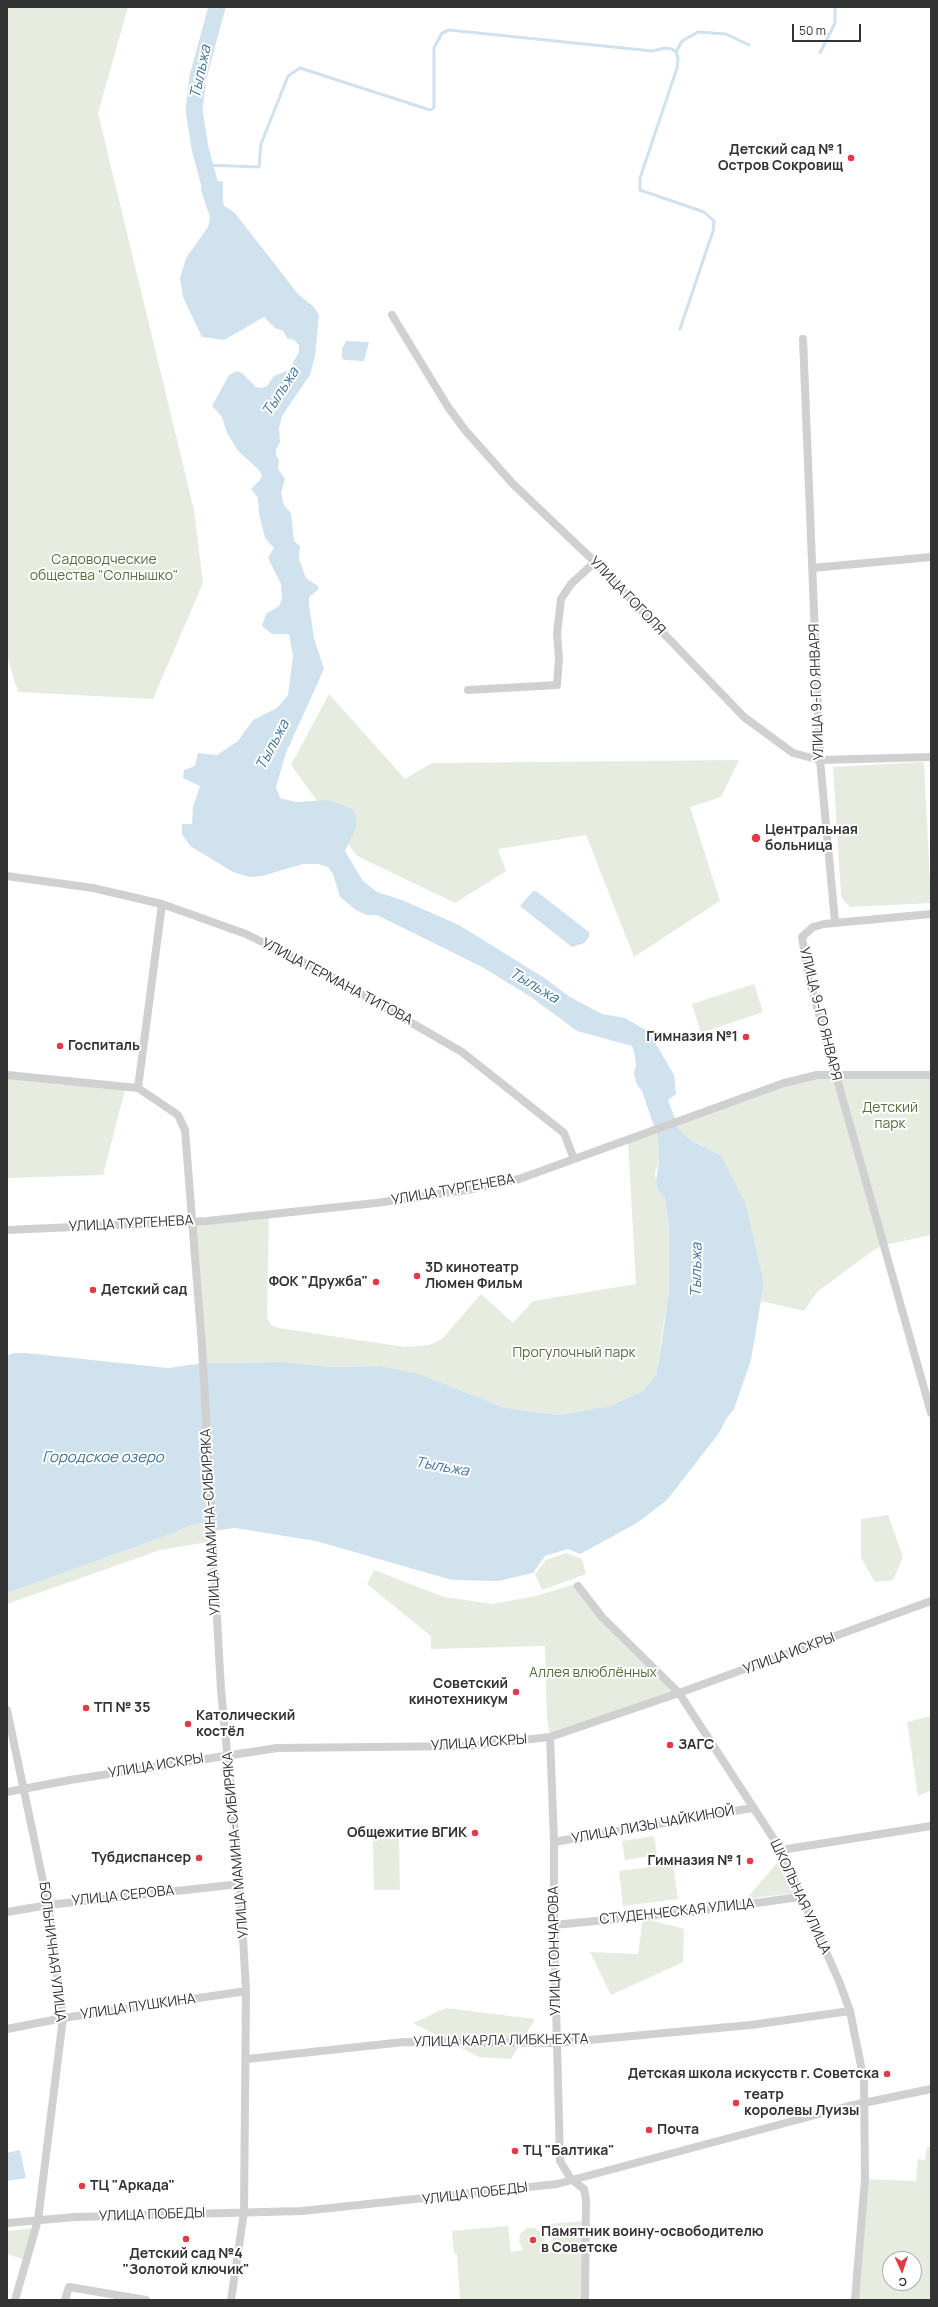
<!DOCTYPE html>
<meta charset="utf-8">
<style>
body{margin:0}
#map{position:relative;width:938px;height:2307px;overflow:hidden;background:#fff;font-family:Manrope,sans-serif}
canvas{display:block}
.frame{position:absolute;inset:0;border:8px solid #333;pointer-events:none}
.north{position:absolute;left:882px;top:2251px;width:40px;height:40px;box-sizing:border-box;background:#fff;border:1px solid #adadad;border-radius:50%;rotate:177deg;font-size:11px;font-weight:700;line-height:16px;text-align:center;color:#333}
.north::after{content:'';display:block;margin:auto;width:14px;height:18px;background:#e63946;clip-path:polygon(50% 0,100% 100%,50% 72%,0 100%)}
.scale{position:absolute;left:792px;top:24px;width:69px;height:18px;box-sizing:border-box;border:2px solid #333;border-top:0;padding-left:5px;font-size:12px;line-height:14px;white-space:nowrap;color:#333;-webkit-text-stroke:3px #fff;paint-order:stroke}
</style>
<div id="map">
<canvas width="938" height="2307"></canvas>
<div class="frame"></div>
<div class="north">С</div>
<div class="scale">50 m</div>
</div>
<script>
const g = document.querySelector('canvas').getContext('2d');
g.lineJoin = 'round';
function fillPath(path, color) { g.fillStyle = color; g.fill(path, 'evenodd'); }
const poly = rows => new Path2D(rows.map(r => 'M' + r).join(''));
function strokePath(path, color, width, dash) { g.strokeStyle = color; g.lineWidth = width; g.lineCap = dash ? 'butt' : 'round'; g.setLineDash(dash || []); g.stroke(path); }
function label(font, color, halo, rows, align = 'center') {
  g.font = font + ' Manrope,sans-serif'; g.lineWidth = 4; g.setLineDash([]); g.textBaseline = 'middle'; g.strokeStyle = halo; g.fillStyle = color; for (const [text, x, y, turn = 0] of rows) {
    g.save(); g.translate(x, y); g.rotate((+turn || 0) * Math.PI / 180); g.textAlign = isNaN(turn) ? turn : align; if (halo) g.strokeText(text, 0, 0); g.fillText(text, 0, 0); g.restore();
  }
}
fillPath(poly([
 [7,7,128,7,98,113,194,510,203,583,153,699,18,692,7,656],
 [329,694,405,779,432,763,739,760,721,797,690,807,720,901,634,957,586,835,498,849,506,871,455,903,357,856,291,765],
 [924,762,931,903,850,907,842,899,841,895,833,767],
 [754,984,763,1012,701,1033,692,1004],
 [7,1075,126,1086,103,1175,7,1178],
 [817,1075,931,1075,931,1235,884,1245,874,1250,818,1291,804,1311,761,1301,764,1283,746,1205,702,1145,689,1139,679,1130,678,1122],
 [655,1131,658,1138,659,1159,655,1174,658,1190,665,1198,669,1226,669,1289,656,1375,643,1391,610,1406,559,1415,505,1408,419,1374,381,1366,329,1367,284,1362,203,1363,191,1221,269,1214,267,1317,271,1325,278,1328,405,1347,429,1345,442,1339,481,1294,513,1323,533,1301,636,1284,628,1141],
 [888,1515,903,1557,893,1580,875,1582,861,1558,861,1519],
 [203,1523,211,1531,211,1539,208,1542,160,1550,7,1604,7,1593,171,1534,193,1524],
 [566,1553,582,1559,586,1574,542,1590,535,1574,546,1560],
 [374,1570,444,1597,492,1604,536,1596,575,1584,679,1693,550,1737,547,1718,545,1646,431,1649,431,1636,367,1584],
 [931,1716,931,1790,918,1796,907,1722],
 [654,1836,657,1855,625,1860,622,1841],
 [373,1839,399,1839,400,1890,374,1890],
 [777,1863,794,1893,746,1899],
 [673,1864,678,1899,623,1906,619,1871],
 [643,1918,684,1929,683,1962,611,1995,590,1952,638,1954],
 [446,2008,535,2019,511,2059,479,2057,413,2023],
 [927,2147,931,2147,931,2300,855,2300,865,2179,916,2181,918,2159,925,2160],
 [890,2259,914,2259,914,2283,890,2283],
 [586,2221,585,2300,460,2300,457,2254,454,2254,452,2231,508,2226,511,2252,523,2250,519,2242,520,2234,527,2228,535,2228,544,2236,543,2244,539,2251,552,2250,550,2224],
 [35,2228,26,2260,7,2254,7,2231]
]), '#e6ecdf');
fillPath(poly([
 [223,181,223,205,235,213,298,294,314,307,319,315,315,356,310,375,282,416,279,429,280,442,276,449,276,455,279,460,278,469,285,479,281,493,284,505,291,513,294,541,300,546,299,559,306,578,319,587,318,590,309,597,309,605,314,638,324,669,286,753,276,787,280,798,296,802,329,800,352,809,355,814,357,825,345,851,363,881,377,892,402,900,459,925,543,977,570,997,602,1014,625,1018,649,1032,674,1075,676,1094,668,1100,679,1129,689,1139,721,1156,746,1205,764,1283,751,1360,734,1409,726,1419,719,1433,667,1500,637,1523,580,1554,568,1549,545,1556,533,1573,498,1581,452,1580,316,1541,235,1528,211,1531,203,1523,193,1524,171,1534,7,1593,7,1356,13,1353,26,1353,168,1368,203,1363,284,1362,329,1367,381,1366,419,1374,505,1408,559,1415,610,1406,643,1391,656,1375,662,1341,669,1289,669,1226,665,1198,658,1190,656,1182,659,1159,658,1138,642,1091,637,1085,634,1074,636,1065,634,1051,632,1046,577,1031,531,997,484,968,377,915,366,915,356,910,340,897,333,874,328,867,318,864,303,864,262,876,249,877,233,872,190,846,182,834,182,824,192,824,193,807,200,786,183,778,184,770,195,766,198,753,217,755,238,741,253,720,277,708,288,695,293,656,289,634,272,634,262,626,266,614,279,606,282,599,281,584,268,558,274,548,265,538,259,514,258,498,251,489,260,480,262,475,258,469,238,451,227,433,222,417,212,406,229,375,237,371,242,373,256,387,262,388,267,386,274,376,289,370,299,352,299,345,294,340,287,338,283,331,275,328,264,317,224,340,202,337,183,297,180,278,186,258,208,227,210,217,201,190,202,182],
 [346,341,369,342,364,361,345,360,342,358,342,349],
 [533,891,536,891,589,932,589,937,584,943,572,947,520,906],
 [20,2150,26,2178,7,2181,7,2153]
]), '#cfe2ee');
strokePath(poly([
 [676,52,682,41,698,32,726,34,749,45],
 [820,53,835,23,835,7],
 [204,165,259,167,261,144,288,76,300,68,430,110,434,108,434,48,442,33,449,30,652,51,665,48,672,49,676,52,678,58,677,68,640,178,640,190,704,212,714,221,713,231,680,329]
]), '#cfe2ee', 3);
strokePath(poly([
 [215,204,200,148,194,110,198,77,217,7]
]), '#cfe2ee', 17);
strokePath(poly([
 [392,315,448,407,465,430,513,484,595,562,744,717,793,753,820,760,931,757],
 [803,339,820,760,835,922],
 [812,568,931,557],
 [468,690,557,685,559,658,557,634,561,599,571,584,595,562],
 [7,876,93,888,162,904,246,934,327,974,462,1052,564,1133,574,1159],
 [931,914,824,924,813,927,802,937,809,979,931,1413],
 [7,1075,138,1088,178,1115,185,1130,202,1346,221,1690,240,1884,246,1991,244,2212,231,2300],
 [138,1088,162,904],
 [7,1230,207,1221,376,1203,467,1190,519,1179,784,1083,817,1075,931,1075],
 [578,1586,602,1617,679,1693,781,1850,839,1981,850,2011,864,2081,865,2179,855,2300],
 [7,1710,48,1905,63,2018,38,2220,15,2300],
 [550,1737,554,1842,554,1925,560,2161,571,2179,584,2189,586,2200,585,2300],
 [7,1792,70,1780,277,1748,468,1746,550,1737,679,1693,931,1601],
 [554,1842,752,1808],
 [781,1850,931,1826],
 [7,1912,48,1905,240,1884],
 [554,1925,690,1912,800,1897],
 [7,2029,63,2018,246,1991],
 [247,2059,404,2042,557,2043,751,2025,850,2011],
 [7,2223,75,2217,302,2211,557,2184,849,2106,931,2089],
 [65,2300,69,2287,146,2300]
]), '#d0d0d0', 8);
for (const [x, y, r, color] of [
 [851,158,4,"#e63946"],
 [756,838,5,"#e63946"],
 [746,1037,4,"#e63946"],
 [60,1046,4,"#e63946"],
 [417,1276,4,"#e63946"],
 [376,1282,4,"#e63946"],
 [93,1290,4,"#e63946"],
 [516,1692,4,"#e63946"],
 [86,1708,4,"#e63946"],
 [188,1724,4,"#e63946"],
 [670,1745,4,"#e63946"],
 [475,1833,4,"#e63946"],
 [199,1858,4,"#e63946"],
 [750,1861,4,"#e63946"],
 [887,2074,4,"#e63946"],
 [736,2103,4,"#e63946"],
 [649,2130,4,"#e63946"],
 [515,2151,4,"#e63946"],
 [82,2186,4,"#e63946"],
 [186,2239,4,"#e63946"],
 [533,2240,4,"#e63946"]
]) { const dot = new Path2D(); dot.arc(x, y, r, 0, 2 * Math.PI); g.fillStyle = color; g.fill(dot); strokePath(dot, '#fff', 1.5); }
label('bold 14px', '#333', '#fff', [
 ["Детский сад № 1",843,150,"right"],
 ["Остров Сокровищ",843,166,"right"],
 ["Центральная",765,830],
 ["больница",765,846],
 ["Гимназия №1",738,1037,"right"],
 ["Госпиталь",68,1046],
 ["3D кинотеатр",425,1268],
 ["Люмен Фильм",425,1284],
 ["ФОК \"Дружба\"",368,1282,"right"],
 ["Детский сад",101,1290],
 ["Советский",508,1684,"right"],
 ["кинотехникум",508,1700,"right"],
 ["ТП № 35",94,1708],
 ["Католический",196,1716],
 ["костёл",196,1732],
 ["ЗАГС",678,1745],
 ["Общежитие ВГИК",467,1833,"right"],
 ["Тубдиспансер",191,1858,"right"],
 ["Гимназия № 1",742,1861,"right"],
 ["Детская школа искусств г. Советска",879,2074,"right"],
 ["театр",744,2095],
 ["королевы Луизы",744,2111],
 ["Почта",657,2130],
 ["ТЦ \"Балтика\"",523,2151],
 ["ТЦ \"Аркада\"",90,2186],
 ["Памятник воину-освободителю",541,2232],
 ["в Советске",541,2248],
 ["Детский сад №4",186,2254,"center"],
 ["\"Золотой ключик\"",186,2270,"center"]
], 'left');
label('14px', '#56703f', '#fff', [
 ["Садоводческие",104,560],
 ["общества \"Солнышко\"",104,576],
 ["Детский",890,1108],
 ["парк",890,1124],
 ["Прогулочный парк",574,1353],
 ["Аллея влюблённых",593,1673]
]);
label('14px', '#333', '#fff', [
 ["УЛИЦА ГОГОЛЯ",627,596,46],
 ["УЛИЦА 9-ГО ЯНВАРЯ",817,692,-92],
 ["УЛИЦА ГЕРМАНА ТИТОВА",337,982,28],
 ["УЛИЦА 9-ГО ЯНВАРЯ",820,1014,76],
 ["УЛИЦА ТУРГЕНЕВА",453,1190,-10],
 ["УЛИЦА ТУРГЕНЕВА",131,1224,-3],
 ["УЛИЦА МАМИНА-СИБИРЯКА",211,1522,-93],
 ["УЛИЦА ИСКРЫ",789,1654,-20],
 ["УЛИЦА ИСКРЫ",479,1743,-4],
 ["УЛИЦА ИСКРЫ",156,1766,-9],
 ["УЛИЦА ЛИЗЫ ЧАЙКИНОЙ",653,1825,-10],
 ["УЛИЦА МАМИНА-СИБИРЯКА",236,1845,-95],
 ["УЛИЦА СЕРОВА",123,1896,-6],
 ["ШКОЛЬНАЯ УЛИЦА",800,1897,65],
 ["СТУДЕНЧЕСКАЯ УЛИЦА",677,1912,-6],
 ["УЛИЦА ГОНЧАРОВА",555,1951,-91],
 ["БОЛЬНИЧНАЯ УЛИЦА",52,1952,83],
 ["УЛИЦА ПУШКИНА",138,2007,-8],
 ["УЛИЦА КАРЛА ЛИБКНЕХТА",501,2041,-1],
 ["УЛИЦА ПОБЕДЫ",475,2194,-7],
 ["УЛИЦА ПОБЕДЫ",152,2215,-2]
]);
label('italic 15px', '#3f7597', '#fff', [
 ["Тыльжа",201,72,-78],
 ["Тыльжа",281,392,-57],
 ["Тыльжа",273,745,-62],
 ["Тыльжа",534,986,31],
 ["Тыльжа",697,1270,-89],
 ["Городское озеро",103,1458],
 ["Тыльжа",442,1467,10]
]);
</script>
